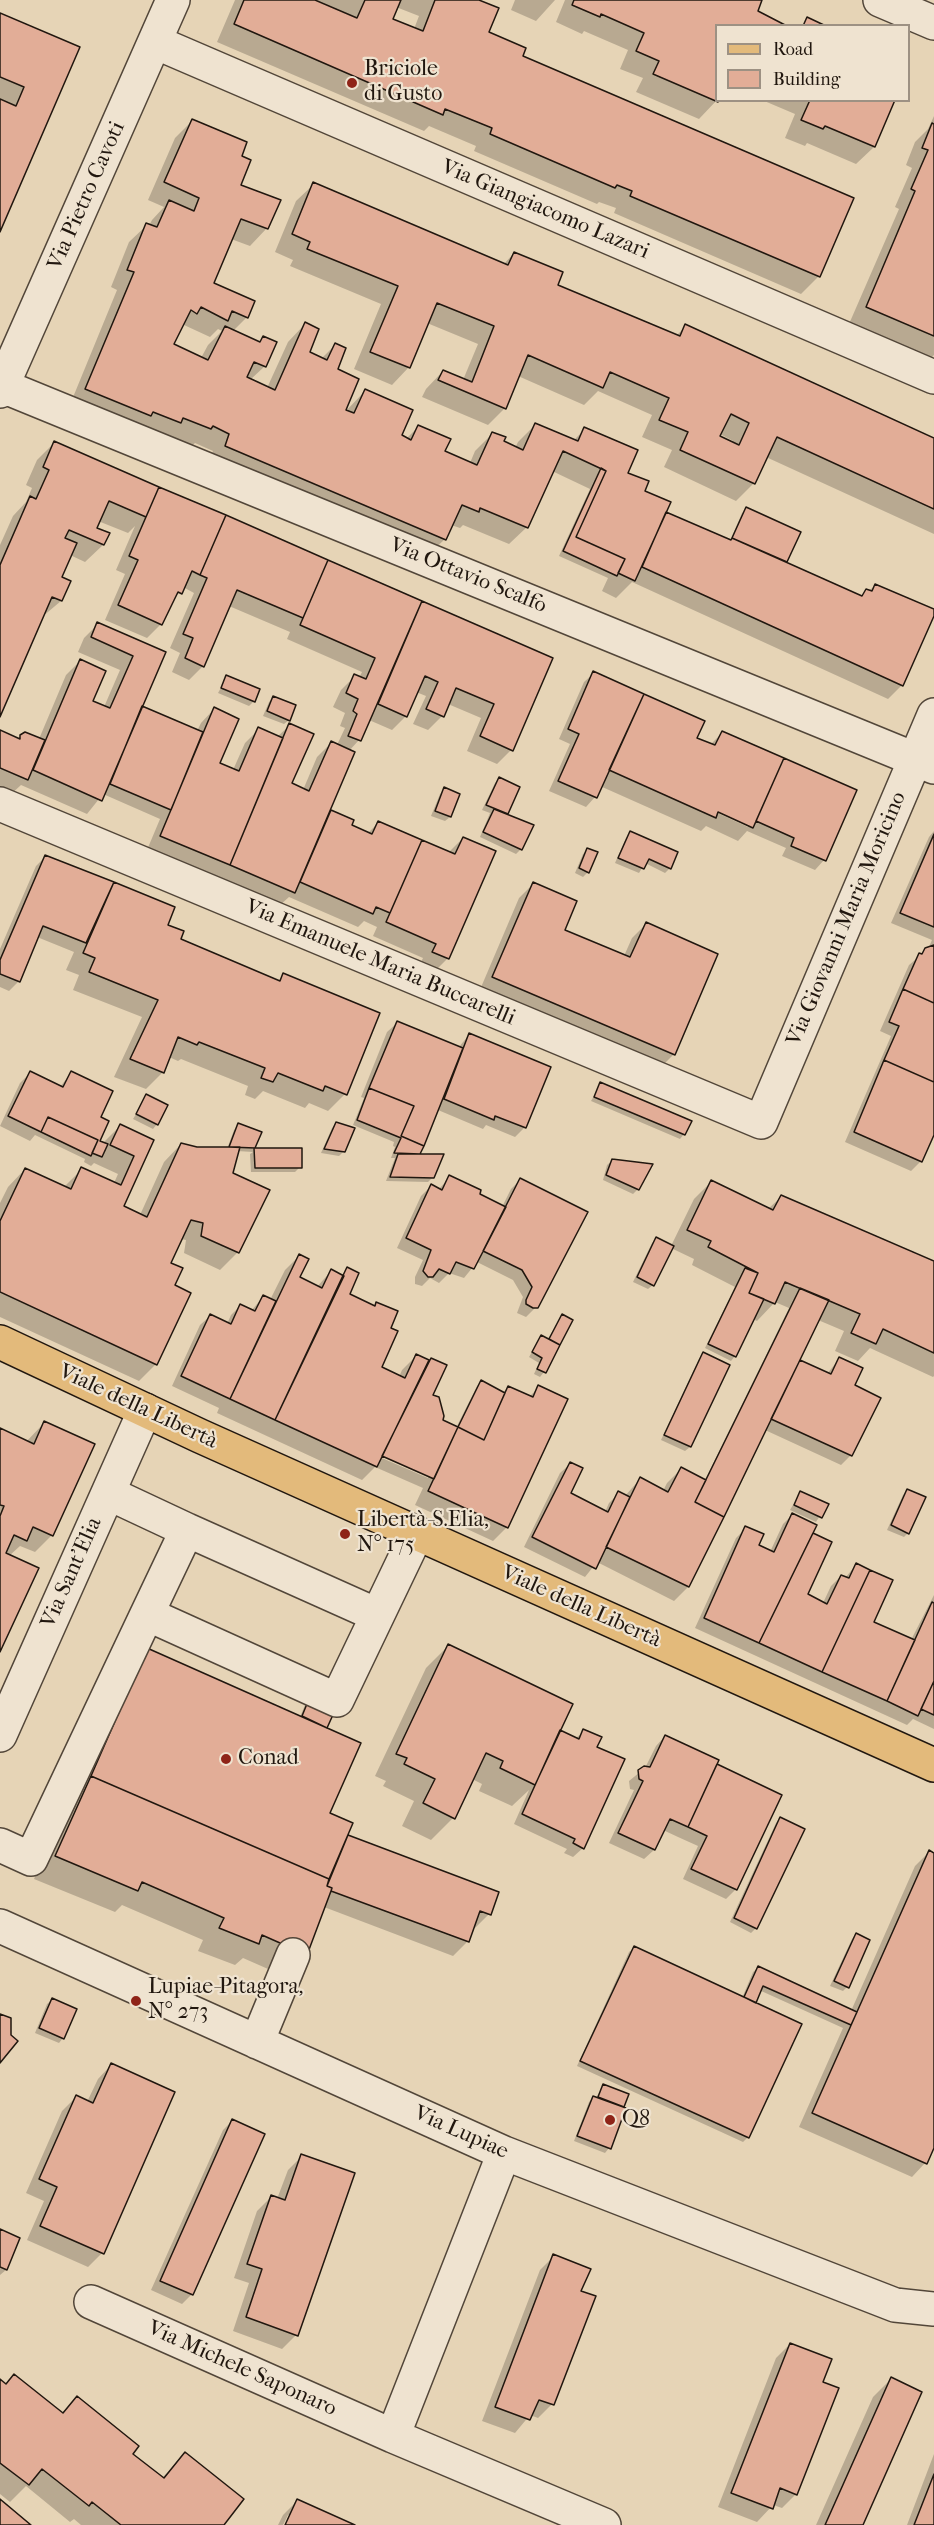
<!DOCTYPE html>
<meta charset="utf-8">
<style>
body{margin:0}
#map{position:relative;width:934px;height:2525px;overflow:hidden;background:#e6d4b6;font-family:"IM FELL French Canon",serif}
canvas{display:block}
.legend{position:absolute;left:715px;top:24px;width:195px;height:78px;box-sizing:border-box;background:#efe3d0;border:2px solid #9d9183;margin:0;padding:8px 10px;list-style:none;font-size:18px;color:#21170f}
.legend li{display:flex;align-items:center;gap:12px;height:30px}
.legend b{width:30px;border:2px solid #9d9183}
</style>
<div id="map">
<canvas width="934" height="2525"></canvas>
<ul class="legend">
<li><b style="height:8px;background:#e3ba7b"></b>Road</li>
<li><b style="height:16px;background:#e2ad97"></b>Building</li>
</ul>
</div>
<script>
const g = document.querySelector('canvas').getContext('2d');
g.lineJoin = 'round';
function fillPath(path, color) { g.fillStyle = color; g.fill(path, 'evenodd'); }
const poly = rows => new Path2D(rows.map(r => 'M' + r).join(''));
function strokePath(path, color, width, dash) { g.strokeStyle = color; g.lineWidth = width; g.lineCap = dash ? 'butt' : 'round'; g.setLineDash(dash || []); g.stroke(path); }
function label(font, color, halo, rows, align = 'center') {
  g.font = font + ' "IM FELL French Canon",serif'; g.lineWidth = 4.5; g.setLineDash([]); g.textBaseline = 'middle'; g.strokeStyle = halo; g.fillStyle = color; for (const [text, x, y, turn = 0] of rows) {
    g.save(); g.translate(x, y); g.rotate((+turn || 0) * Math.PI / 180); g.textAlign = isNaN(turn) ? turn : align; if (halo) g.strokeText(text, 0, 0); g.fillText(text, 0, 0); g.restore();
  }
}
fillPath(poly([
 [235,0,475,0,487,33,521,56,852,198,818,277,801,294,614,213,616,208,599,202,597,204,474,151,476,146,429,126,424,131,217,42],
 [396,7,419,16,414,29,391,20],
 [515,0,555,0,536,21,511,10],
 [565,0,758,0,716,26,717,100,699,119,636,92,643,78,620,69,628,50,584,31,582,34,556,22],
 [0,15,78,48,0,228],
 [762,100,893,100,874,147,856,164,807,143,805,146,785,138,795,114],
 [934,116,934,355,930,359,849,324,899,209,895,207,912,168,906,165,915,142,928,129],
 [192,121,241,157,239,186,267,228,250,246,231,239,212,284,247,317,233,331,258,342,263,338,265,366,250,380,267,388,288,342,305,324,308,353,321,359,335,345,336,370,343,414,365,391,400,436,406,439,418,427,443,452,470,463,475,451,492,434,502,442,515,448,518,442,536,424,573,441,585,429,643,492,662,518,730,541,742,513,747,509,786,561,784,563,860,597,875,586,934,611,902,685,888,699,632,582,616,598,602,591,608,578,559,556,590,489,552,471,527,527,509,544,463,525,460,528,451,525,445,539,427,556,208,463,213,451,195,443,192,446,69,407,117,290,111,287,129,242,147,225,149,226,152,220,164,207,148,200,175,138],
 [184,325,210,337,218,329,222,331,208,345,201,358,172,345],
 [314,184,503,265,514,253,556,286,676,336,686,326,934,439,934,534,766,457,754,483,736,501,664,467,672,450,642,437,652,415,598,391,584,405,518,376,505,408,488,425,422,397,426,389,443,371,463,380,478,344,427,323,409,367,392,385,354,369,381,304,290,266,293,260,275,252,296,201],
 [720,434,733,441,732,443,718,437],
 [54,443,551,658,511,750,497,764,467,751,481,718,448,704,442,716,428,730,413,724,426,696,416,692,406,716,392,730,369,720,359,740,349,751,329,810,352,821,351,826,368,833,379,822,448,853,463,838,448,958,434,972,419,966,423,958,373,936,377,927,364,921,358,927,289,897,279,906,147,850,160,819,103,794,87,814,21,785,9,796,0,792,0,732,17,740,21,736,39,739,66,675,80,661,91,701,104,707,120,670,78,652,84,638,98,624,164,653,141,707,197,731,201,723,214,709,218,763,233,770,245,743,259,729,277,737,290,725,290,784,303,790,317,757,331,743,337,745,345,728,340,726,345,713,333,707,341,690,355,676,359,678,362,672,287,639,290,632,229,606,203,666,189,680,172,672,180,653,170,648,194,593,183,587,172,602,161,624,147,638,105,620,125,574,116,570,135,526,128,533,98,521,95,529,108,534,103,545,85,562,70,555,60,578,61,601,42,617,0,713,0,545,13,516,26,502,32,488,26,485,37,460],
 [594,673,695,738,710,745,723,732,824,860,815,870,782,856,786,848,747,831,738,841,706,826,701,831,600,786,595,797,586,807,549,791,570,744,559,739,584,682],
 [712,807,748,824,748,827,711,810],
 [227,677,254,701,249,706,218,693],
 [273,697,289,720,284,724,263,716,269,702],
 [499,778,518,787,506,814,521,849,516,854,480,837,490,813,482,810,495,783],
 [445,789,458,795,450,817,445,821,431,816,440,794],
 [934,831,934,1131,921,1161,911,1171,845,1142,891,1036,880,1031,909,965,928,949,932,940,891,923,929,837],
 [630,833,670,868,665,873,645,863,639,873,615,863,626,838],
 [588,850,588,872,583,877,575,873,583,854],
 [45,857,109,889,114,884,179,940,278,981,284,975,345,1094,328,1111,309,1103,305,1108,263,1091,255,1099,245,1095,248,1086,181,1059,178,1061,169,1057,163,1072,146,1089,114,1077,142,1017,73,990,79,975,66,970,74,952,37,937,19,981,9,991,0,987,0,949,36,866],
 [533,884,563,931,624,956,632,938,646,924,674,1054,660,1068,479,992,519,898],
 [397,1023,458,1048,469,1035,525,1127,515,1137,486,1125,483,1129,438,1110,417,1155,433,1177,428,1182,386,1181,395,1158,391,1158,395,1147,393,1146,394,1142,353,1125,364,1098,361,1097,387,1032],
 [30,1073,60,1087,71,1073,99,1118,98,1141,103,1143,121,1125,152,1140,122,1207,140,1215,164,1162,181,1144,197,1149,227,1149,234,1130,239,1125,254,1147,252,1149,300,1150,300,1167,295,1172,251,1172,250,1154,253,1152,237,1151,231,1174,238,1252,220,1270,184,1253,186,1240,181,1239,169,1264,173,1286,156,1364,139,1381,0,1317,0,1203,8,1187,25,1169,64,1187,82,1169,114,1183,118,1174,94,1163,91,1166,84,1162,85,1159,35,1135,30,1141,0,1126,20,1083],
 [601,1084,684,1134,680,1139,591,1101],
 [147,1096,157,1124,153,1129,133,1119],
 [337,1123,344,1151,339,1156,321,1153,332,1128],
 [612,1161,638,1189,633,1194,603,1180,607,1165],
 [450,1177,502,1207,511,1189,521,1179,536,1307,526,1317,517,1313,523,1297,513,1280,477,1262,464,1278,449,1273,439,1283,430,1278,422,1286,415,1284,415,1277,423,1260,397,1248,421,1196,431,1186,438,1190],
 [711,1182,768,1209,781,1197,934,1263,934,1376,933,1377,870,1348,858,1361,835,1351,844,1331,818,1320,796,1366,800,1362,827,1374,839,1359,853,1386,851,1455,841,1465,765,1430,688,1587,674,1601,597,1562,585,1577,524,1547,560,1473,570,1464,569,1494,605,1512,609,1503,619,1493,625,1496,640,1479,663,1491,667,1483,681,1469,705,1480,789,1308,775,1302,757,1321,753,1319,735,1356,731,1361,705,1348,735,1287,692,1265,694,1259,671,1248,653,1285,648,1289,633,1282,652,1243,657,1239,671,1246,694,1199],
 [299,1256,298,1278,317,1287,331,1271,341,1276,348,1269,348,1295,373,1307,377,1303,389,1329,380,1368,399,1377,402,1370,416,1356,429,1362,431,1360,431,1395,441,1421,456,1428,477,1386,481,1382,503,1393,508,1387,529,1397,539,1387,507,1527,493,1541,415,1505,423,1488,375,1467,362,1480,217,1413,219,1408,172,1386,200,1325,210,1316,227,1324,231,1315,240,1306,251,1311,263,1297,270,1300,285,1270],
 [376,1452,428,1475,428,1478,375,1455],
 [562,1316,571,1321,544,1372,540,1377,534,1374,539,1363,529,1357,541,1337,547,1340],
 [703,1354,728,1366,690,1447,685,1451,661,1440,699,1359],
 [44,1423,52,1535,35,1552,20,1546,9,1556,0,1648,0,1430,26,1442],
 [908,1490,908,1533,904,1537,887,1530,903,1495],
 [800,1493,827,1504,816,1522,790,1510],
 [792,1515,811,1534,806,1595,823,1603,831,1586,841,1576,845,1578,856,1565,872,1623,911,1640,934,1595,934,1729,913,1719,907,1725,695,1628,736,1538,746,1528,757,1546,770,1552,783,1524],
 [448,1646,559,1731,575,1739,584,1731,595,1748,583,1848,573,1857,564,1853,567,1849,514,1824,529,1790,512,1806,479,1791,482,1784,472,1779,453,1818,431,1840,402,1826,414,1801,383,1786,386,1781,375,1776,426,1668],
 [143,1655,300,1717,307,1700,311,1696,325,1729,328,1814,346,1836,497,1893,489,1914,475,1928,473,1927,467,1942,453,1956,324,1907,284,1976,243,1958,235,1965,198,1951,203,1940,122,1905,115,1912,34,1879,69,1799,87,1782],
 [665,1736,736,1889,726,1899,683,1879,698,1846,678,1837,663,1830,654,1850,644,1859,609,1843,634,1790,630,1789,629,1781,645,1768,656,1746],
 [780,1819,756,1928,751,1933,730,1922,776,1823],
 [929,1852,934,1854,934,2144,925,2163,912,2177,799,2127,843,2028,759,1990,754,2003,800,2025,748,2137,743,2142,577,2066,629,1952,634,1948,742,1998,753,1972,758,1968,851,2011,915,1866],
 [856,1935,847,1987,843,1991,830,1986,852,1939],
 [52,2000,63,2038,59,2043,35,2033,47,2004],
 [111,2065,173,2092,102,2253,88,2267,27,2240,44,2201,26,2193,62,2111,76,2097,87,2102,98,2079],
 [603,2086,627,2095,609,2148,605,2153,574,2141,589,2102,593,2097,596,2098],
 [233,2120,192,2294,182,2304,151,2290,223,2130],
 [302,2156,296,2335,282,2349,233,2331,249,2283,234,2278,257,2211,271,2197,277,2199,288,2170],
 [0,2230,19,2239,6,2270,0,2275],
 [554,2256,579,2292,552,2404,538,2418,530,2415,515,2433,482,2421,540,2270],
 [790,2344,821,2382,796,2494,782,2508,773,2505,757,2522,718,2507,776,2358],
 [14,2376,62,2413,77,2398,131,2454,162,2478,185,2454,222,2525,81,2525,74,2519,70,2522,26,2486,10,2502,0,2494,0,2381,5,2385],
 [891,2379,861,2525,816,2525,873,2397],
 [934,2454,934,2525,907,2525],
 [297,2501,351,2525,286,2525,291,2515,288,2515,283,2525,278,2525,283,2515]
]), '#0003');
const building = poly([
 [244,0,315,0,357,18,365,0,401,0,393,19,423,31,435,0,479,0,499,8,489,32,526,48,523,56,854,198,820,277,630,196,632,191,617,185,615,188,490,134,492,128,445,109,443,115,234,24,244,0],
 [574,0,762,0,758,11,787,26,716,26,718,102,653,74,659,61,636,51,644,33,601,14,600,17,572,5,574,0],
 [0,13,80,47,0,232,0,99,16,106,24,87,0,77,0,13],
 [807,17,826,26,803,26,807,17],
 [810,100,895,100,875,147,825,126,823,129,801,120,810,100],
 [192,119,247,142,242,156,251,160,241,185,281,200,268,229,241,219,214,283,255,301,248,318,232,311,228,321,201,307,197,314,191,310,174,344,208,360,225,326,260,342,263,336,277,342,266,367,254,362,247,377,275,390,305,322,319,329,310,352,327,360,335,343,346,348,338,369,359,379,346,410,354,413,365,389,413,410,402,435,411,440,418,425,451,439,445,451,477,465,492,432,506,437,504,441,523,450,535,423,578,441,584,427,638,450,628,473,649,481,645,491,671,502,635,581,618,573,625,559,576,537,606,471,563,451,528,528,480,508,479,512,462,505,446,540,225,446,229,434,213,426,211,429,183,418,181,423,153,412,151,416,85,389,134,272,127,270,146,223,157,227,169,200,194,211,199,198,164,182,192,119],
 [932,123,934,124,934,336,866,307,915,191,911,189,928,150,922,148,932,123],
 [313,182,508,265,514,252,563,272,558,285,680,336,685,324,934,438,934,509,777,437,755,484,680,450,688,432,659,420,669,398,610,372,603,388,528,355,506,409,438,380,443,370,472,382,494,326,437,303,410,368,370,352,398,286,307,249,310,242,292,234,313,182],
 [731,414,749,423,739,445,720,436,731,414],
 [54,441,159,487,146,517,109,501,97,528,110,533,104,545,69,530,65,538,77,543,62,577,71,581,62,601,52,597,0,717,0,565,30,496,36,499,49,470,43,467,54,441],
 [601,468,606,471,576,537,625,559,617,576,563,551,601,468],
 [159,487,226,515,200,575,192,571,182,594,178,592,162,625,118,605,138,560,129,556,159,487],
 [746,507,801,532,787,562,732,538,746,507],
 [666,512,731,540,732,538,862,596,866,589,872,591,875,584,934,609,934,616,903,686,642,567,666,512],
 [226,515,328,560,303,618,237,590,204,667,185,658,193,638,183,634,207,578,200,575,226,515],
 [328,560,422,601,361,741,348,736,357,714,353,711,358,699,346,693,354,674,366,679,375,658,300,625,328,560],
 [422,601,553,658,513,751,480,736,494,704,456,688,444,717,426,709,438,682,425,676,407,717,378,704,422,601],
 [97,622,166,652,102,801,33,770,80,659,106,671,93,701,110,708,133,656,91,637,97,622],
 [593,671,644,694,597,798,558,781,579,734,568,729,593,671],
 [226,675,260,689,255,702,221,688,226,675],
 [644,694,705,721,697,738,715,745,722,731,784,758,753,828,718,812,716,818,609,770,644,694],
 [273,696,296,705,290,721,267,711,273,696],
 [142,706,203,732,171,810,110,784,142,706],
 [214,707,239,719,220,763,239,771,258,727,283,738,230,865,160,836,214,707],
 [289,723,314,734,292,783,309,791,331,741,355,752,295,893,230,865,289,723],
 [0,730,20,739,20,735,25,732,45,740,28,780,0,768,0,730],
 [784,758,857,790,826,861,791,846,794,838,756,821,784,758],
 [499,777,520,787,508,814,486,805,499,777],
 [444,787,460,794,451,817,435,811,444,787],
 [494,809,534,825,522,850,483,832,494,809],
 [331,810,354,820,352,825,372,834,378,821,422,840,390,913,376,907,373,914,300,882,331,810],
 [630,831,678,852,671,869,649,859,644,869,618,858,630,831],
 [934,834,934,927,900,913,934,834],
 [463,837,496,851,449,959,432,952,436,944,386,922,422,840,455,854,463,837],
 [587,848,598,852,589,873,579,868,587,848],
 [45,855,114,882,86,943,43,926,20,982,0,974,0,960,45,855],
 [114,882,175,907,168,925,184,931,181,939,280,981,283,973,380,1013,347,1095,325,1086,323,1091,278,1073,273,1082,261,1078,265,1068,199,1042,197,1045,178,1037,164,1073,130,1059,158,1000,89,972,95,958,83,953,114,882],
 [533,882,577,901,565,930,630,957,646,922,718,954,675,1055,492,977,533,882],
 [934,945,934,1003,903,989,919,953,922,954,925,948,934,945],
 [903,989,934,1003,934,1082,884,1060,899,1026,889,1022,903,989],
 [397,1021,463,1048,424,1146,401,1136,414,1106,369,1088,397,1021],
 [469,1033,551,1067,526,1128,495,1116,494,1120,444,1099,469,1033],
 [884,1060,934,1082,934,1135,922,1162,854,1132,884,1060],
 [30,1071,63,1087,71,1071,113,1091,101,1117,109,1121,100,1141,108,1144,102,1157,92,1153,98,1140,48,1117,41,1132,8,1116,30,1071],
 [600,1082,692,1121,685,1135,594,1097,600,1082],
 [369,1088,414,1106,401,1136,424,1146,420,1154,394,1153,401,1138,357,1120,369,1088],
 [146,1094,168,1105,158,1125,136,1114,146,1094],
 [48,1117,98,1140,91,1156,41,1132,48,1117],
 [336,1122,355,1128,345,1152,324,1149,336,1122],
 [238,1123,262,1132,255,1148,229,1147,238,1123],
 [120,1124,154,1140,124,1206,147,1217,181,1143,197,1147,240,1147,233,1173,270,1190,239,1253,201,1236,203,1223,191,1220,171,1263,183,1268,175,1285,191,1293,157,1365,0,1292,0,1221,25,1168,71,1189,81,1167,121,1185,134,1156,110,1145,120,1124],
 [254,1148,302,1148,302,1168,255,1168,254,1148],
 [398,1154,444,1154,434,1178,390,1177,398,1154],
 [612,1159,653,1164,639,1190,606,1175,612,1159],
 [449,1175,481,1190,480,1194,506,1207,474,1269,456,1262,450,1274,439,1269,433,1277,428,1277,423,1271,431,1250,406,1238,431,1184,442,1190,449,1175],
 [520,1178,588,1212,538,1308,533,1308,526,1304,526,1300,532,1287,522,1270,483,1251,520,1178],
 [711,1180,773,1210,781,1195,934,1261,934,1353,883,1329,876,1344,851,1333,860,1314,785,1282,775,1304,749,1293,758,1273,708,1247,711,1241,687,1230,711,1180],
 [656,1237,674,1246,654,1286,637,1277,656,1237],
 [299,1254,309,1259,300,1277,322,1288,331,1269,344,1276,275,1420,230,1399,299,1254],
 [347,1267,359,1273,350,1294,375,1306,376,1302,398,1311,391,1328,398,1331,382,1367,405,1378,416,1354,429,1360,377,1467,275,1420,347,1267],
 [745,1268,758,1273,749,1293,764,1299,736,1357,708,1344,745,1268],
 [800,1288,829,1300,724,1517,695,1502,800,1288],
 [263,1295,276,1301,230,1399,181,1376,210,1314,231,1324,240,1304,255,1311,263,1295],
 [562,1314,573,1320,560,1345,549,1339,562,1314],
 [541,1335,560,1345,546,1373,537,1369,542,1358,532,1352,541,1335],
 [703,1352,730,1365,691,1447,664,1435,703,1352],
 [839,1357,863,1368,855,1385,881,1398,852,1456,771,1419,800,1360,831,1374,839,1357],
 [431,1358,447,1365,433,1395,439,1397,444,1416,443,1420,458,1427,434,1479,382,1456,431,1358],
 [481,1380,505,1393,484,1440,458,1427,481,1380],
 [538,1385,568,1399,508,1528,428,1491,458,1427,484,1440,508,1386,533,1397,538,1385],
 [44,1421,95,1444,53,1536,33,1527,27,1541,14,1535,6,1553,39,1568,0,1652,0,1516,4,1506,0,1505,0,1428,34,1444,44,1421],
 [570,1462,583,1468,571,1493,608,1512,618,1491,630,1497,596,1569,532,1537,570,1462],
 [681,1467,706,1480,695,1502,724,1517,689,1587,606,1547,640,1477,668,1492,681,1467],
 [907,1489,926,1497,909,1534,891,1525,907,1489],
 [800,1491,829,1504,822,1518,794,1505,800,1491],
 [792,1513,817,1525,759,1643,704,1618,745,1526,764,1534,759,1545,774,1552,792,1513],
 [813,1533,832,1542,808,1594,827,1604,841,1575,849,1578,856,1563,870,1570,822,1672,759,1643,813,1533],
 [870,1570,893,1580,874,1622,915,1640,887,1701,822,1672,870,1570],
 [932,1602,934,1603,934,1681,918,1716,887,1701,932,1602],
 [448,1644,573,1704,535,1785,500,1768,503,1761,486,1753,455,1819,423,1803,435,1779,404,1764,407,1758,396,1754,448,1644],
 [147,1648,361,1743,330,1813,353,1823,329,1879,91,1776,147,1648],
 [934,1681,934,1715,921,1709,934,1681],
 [311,1694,337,1706,327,1728,302,1716,311,1694],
 [583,1729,602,1737,597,1747,625,1759,584,1849,573,1843,575,1839,522,1814,560,1730,579,1739,583,1729],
 [665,1735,719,1760,688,1827,670,1819,655,1850,618,1833,643,1781,639,1779,638,1770,644,1766,650,1767,665,1735],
 [717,1764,782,1795,737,1890,691,1869,707,1836,688,1827,717,1764],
 [91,1776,329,1879,327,1886,332,1888,331,1891,307,1955,262,1935,259,1944,219,1928,224,1918,142,1882,138,1891,55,1856,91,1776],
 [780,1817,805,1829,757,1929,734,1918,780,1817],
 [348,1835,499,1892,491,1915,480,1911,469,1942,331,1891,332,1888,327,1886,348,1835],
 [929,1850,934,1853,934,2148,927,2164,812,2113,929,1850],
 [856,1933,870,1940,849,1988,834,1981,856,1933],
 [634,1946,802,2024,749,2138,580,2061,634,1946],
 [758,1966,857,2012,851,2025,763,1986,756,2003,744,1997,758,1966],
 [52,1998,77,2009,64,2039,39,2028,52,1998],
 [0,2014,11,2018,11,2035,18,2041,0,2063,0,2014],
 [111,2063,175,2092,104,2254,40,2226,57,2187,39,2179,76,2095,93,2103,111,2063],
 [603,2084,629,2094,624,2107,598,2097,603,2084],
 [593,2096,626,2108,611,2149,577,2136,593,2096],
 [232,2119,265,2134,193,2295,160,2281,232,2119],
 [301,2154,355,2173,298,2336,246,2317,262,2269,247,2264,271,2195,285,2200,301,2154],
 [0,2229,20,2238,7,2270,0,2267,0,2229],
 [553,2254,591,2269,581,2291,596,2296,554,2405,539,2400,530,2420,495,2407,553,2254],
 [790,2343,832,2359,823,2382,839,2388,797,2495,780,2488,773,2509,731,2493,790,2343],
 [14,2374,63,2413,77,2396,139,2446,133,2454,164,2478,185,2452,244,2499,224,2525,121,2525,92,2502,89,2506,42,2469,29,2485,0,2463,0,2379,6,2384,14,2374],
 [891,2377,922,2392,863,2525,825,2525,891,2377],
 [934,2474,934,2525,914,2525,934,2474],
 [0,2499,31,2525,0,2525,0,2499],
 [297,2499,355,2525,285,2525,297,2499]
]);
fillPath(building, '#e2ad97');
strokePath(building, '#21170f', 1.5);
const minor = poly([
 [880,0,934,23],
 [155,42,934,377],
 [0,385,934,767],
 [0,391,173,0],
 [0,804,761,1122,934,715],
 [108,1493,187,1530],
 [377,1615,187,1530,147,1614,337,1700,417,1533],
 [0,1735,145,1410],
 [0,1845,31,1859,147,1614],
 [0,1926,504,2153,895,2305,934,2309],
 [257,2042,293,1955],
 [504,2153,393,2436,604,2525],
 [91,2302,393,2436]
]);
const major = poly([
 [0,1342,200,1436,934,1765]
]);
strokePath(minor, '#524639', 36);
strokePath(major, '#21170f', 36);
strokePath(minor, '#efe3d0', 33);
strokePath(major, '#e3ba7b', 33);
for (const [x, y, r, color] of [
 [352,83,6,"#8f2418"],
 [345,1534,6,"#8f2418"],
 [226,1759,6,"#8f2418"],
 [136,2001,6,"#8f2418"],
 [610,2120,6,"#8f2418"]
]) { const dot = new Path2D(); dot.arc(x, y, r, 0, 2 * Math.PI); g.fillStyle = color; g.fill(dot); strokePath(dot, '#efe3d0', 2); }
label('22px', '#21170f', '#efe3d0', [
 ["Briciole",364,70],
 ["di Gusto",364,95],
 ["Libertà-S.Elia,",357,1521],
 ["N° 175",357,1546],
 ["Conad",238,1759],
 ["Lupiae-Pitagora,",148,1988],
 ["N° 273",148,2013],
 ["Q8",622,2120]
], 'left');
label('22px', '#21170f', '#efe3d0', [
 ["Via Pietro Cavoti",87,196,-66],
 ["Via Giangiacomo Lazari",545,210,23],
 ["Via Ottavio Scalfo",468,576,22],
 ["Via Giovanni Maria Moricino",847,919,-67],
 ["Via Emanuele Maria Buccarelli",380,963,23],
 ["Viale della Libertà",138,1407,25],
 ["Via Sant'Elia",72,1573,-66],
 ["Viale della Libertà",581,1607,24],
 ["Via Lupiae",461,2133,24],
 ["Via Michele Saponaro",242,2369,24]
]);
</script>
